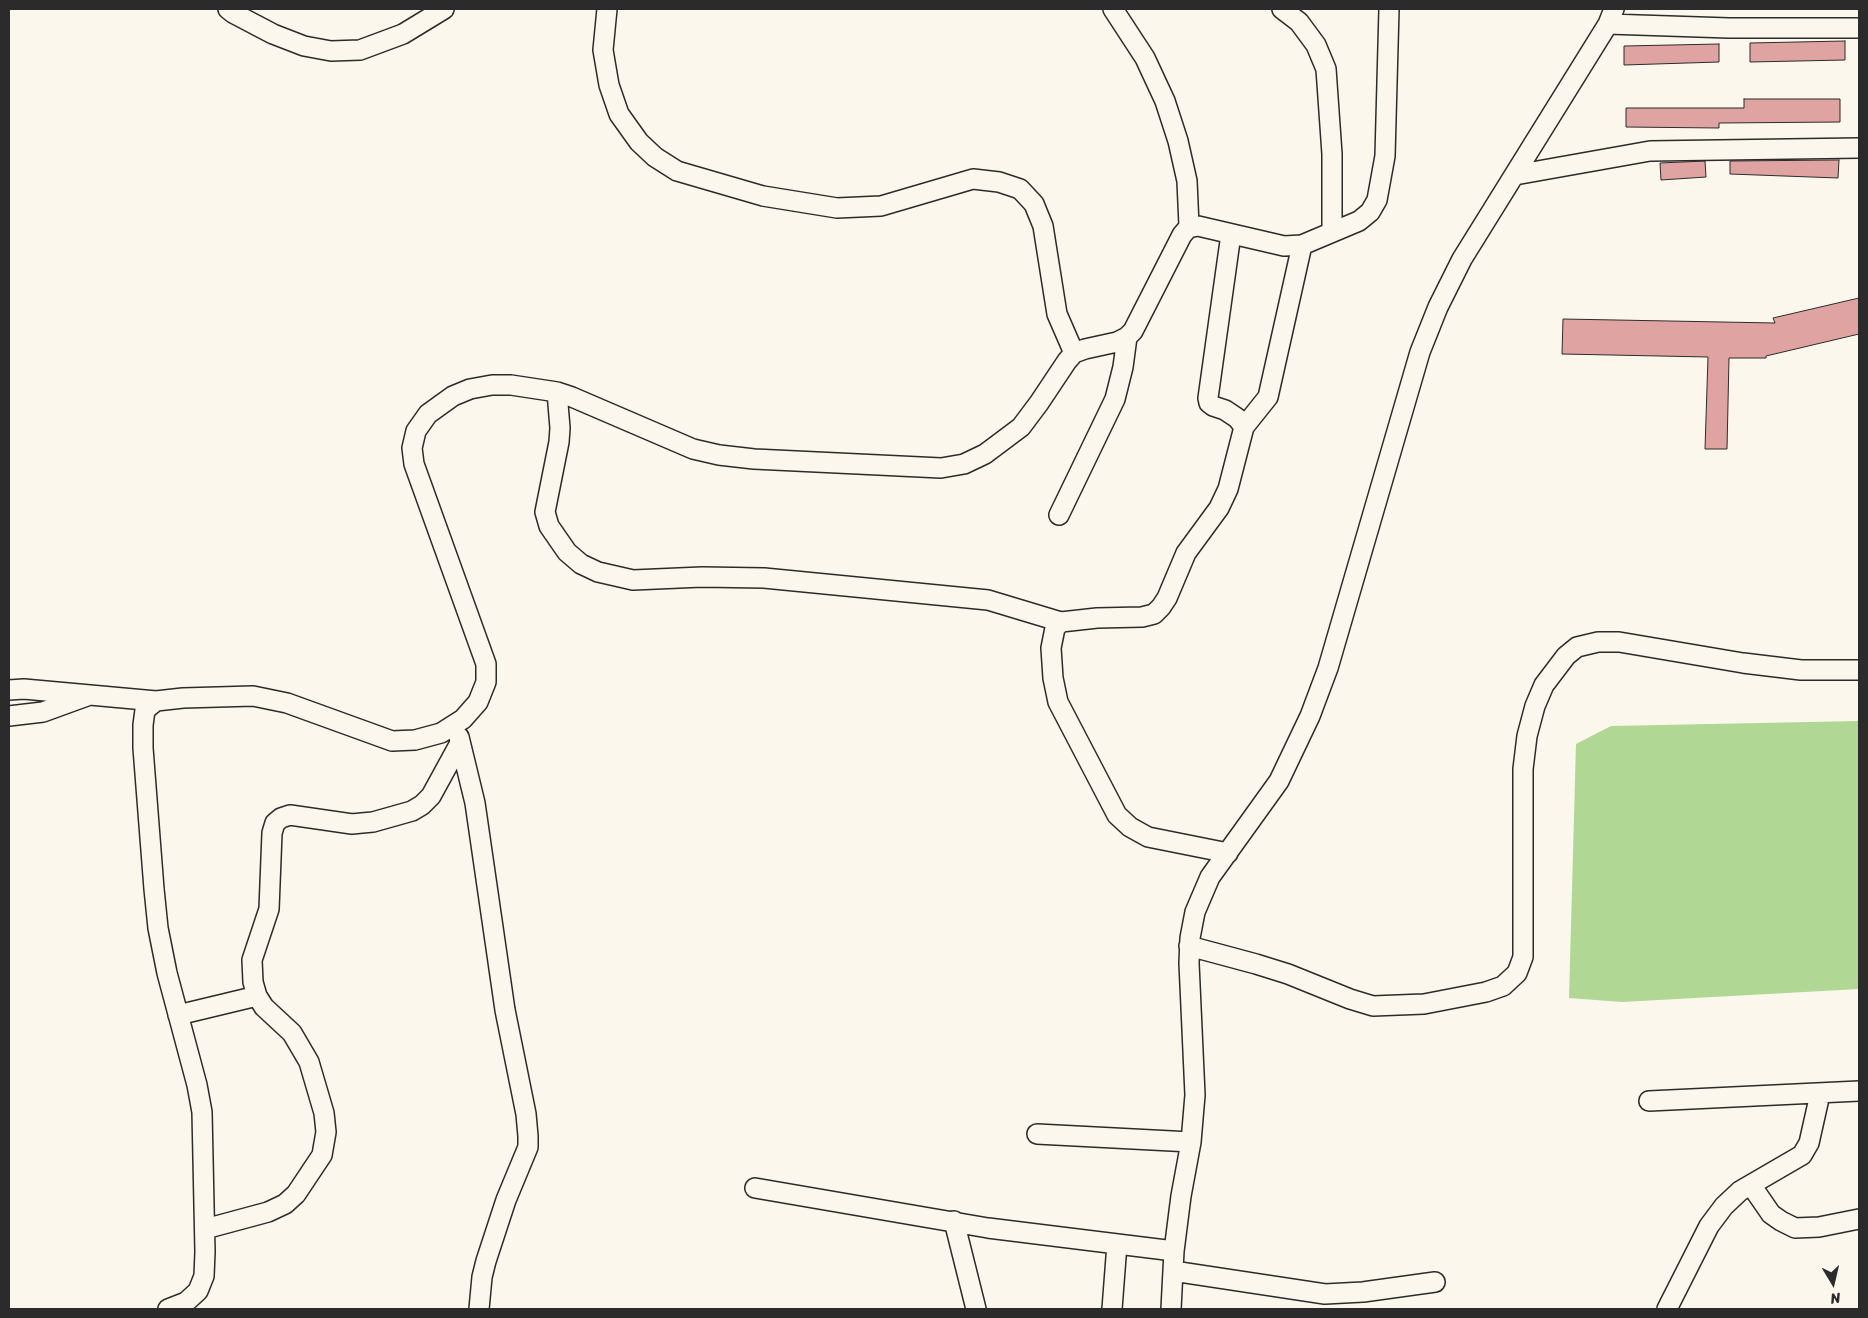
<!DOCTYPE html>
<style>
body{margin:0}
#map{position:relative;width:1868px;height:1318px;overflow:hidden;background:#fbf7ec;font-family:Sriracha,sans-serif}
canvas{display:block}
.frame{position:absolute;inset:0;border:10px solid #2b2b2b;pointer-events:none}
.north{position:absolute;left:1808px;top:1258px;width:50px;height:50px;-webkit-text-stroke:4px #fbf7ec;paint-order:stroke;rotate:171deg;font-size:14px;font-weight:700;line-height:20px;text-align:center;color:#2b2b2b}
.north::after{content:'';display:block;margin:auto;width:18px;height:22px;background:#2b2b2b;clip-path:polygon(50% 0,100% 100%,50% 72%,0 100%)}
</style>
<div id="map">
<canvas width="1868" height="1318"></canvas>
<div class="frame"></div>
<div class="north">N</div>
</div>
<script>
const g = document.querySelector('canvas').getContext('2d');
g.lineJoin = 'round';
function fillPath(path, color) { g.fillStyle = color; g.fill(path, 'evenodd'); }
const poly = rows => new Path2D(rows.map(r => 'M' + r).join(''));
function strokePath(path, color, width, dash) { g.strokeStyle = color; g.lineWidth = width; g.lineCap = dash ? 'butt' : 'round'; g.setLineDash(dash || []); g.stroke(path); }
fillPath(poly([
 [1859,721,1859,989,1622,1002,1569,998,1576,744,1611,726]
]), '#b0d793');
const building = poly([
 [1845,41,1845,60,1750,62,1750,43,1845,41],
 [1719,44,1719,62,1624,65,1624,46,1719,44],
 [1744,99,1840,99,1840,122,1719,123,1719,128,1626,127,1626,108,1744,108,1744,99],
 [1839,160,1838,178,1730,174,1730,161,1839,160],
 [1705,161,1706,177,1661,180,1660,163,1705,161],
 [1859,298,1859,334,1766,356,1766,358,1729,358,1727,449,1705,449,1708,357,1562,354,1563,319,1775,323,1773,318,1859,298]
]);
fillPath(building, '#dfa4a2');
strokePath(building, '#2b2b2b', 1);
const minor = poly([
 [228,9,233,13,273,34,304,46,331,51,360,50,403,34,444,9],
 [607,9,603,50,609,85,619,114,639,142,655,157,677,171,763,196,837,208,881,206,973,179,999,182,1020,189,1034,204,1043,226,1057,314,1074,353],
 [1113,9,1145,58,1165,101,1178,141,1187,181,1189,226,1198,226],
 [1282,9,1299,22,1316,45,1326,69,1332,154,1332,232],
 [1608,24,1729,28,1857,28],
 [1515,175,1650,151,1859,148],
 [557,392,560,428,559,442,545,512,549,526,567,552,581,564,598,572,633,580,702,577,764,578,988,600,1061,622],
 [1244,427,1268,397,1302,245],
 [1059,515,1115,399,1123,367,1127,337],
 [9,690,24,689,156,701,183,698,253,696,287,703,392,741,415,740,441,733,463,719,478,702,486,682,486,664,414,464,412,448,416,431,428,414,453,396,470,389,492,385,511,385,557,392,572,397,693,449,719,455,754,459,941,468,964,464,985,454,1021,427,1039,403,1067,361,1074,353,1085,349,1117,342,1127,337,1133,331,1182,235,1188,228,1198,226,1284,246,1302,245,1359,221,1370,212,1377,200,1385,156,1389,9],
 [156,701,145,710,143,725,143,748,154,889,158,928,167,973,197,1085,202,1112,205,1252,204,1276,198,1291,186,1302,168,1309],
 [9,716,43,712,87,696],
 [459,737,475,803,505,1010,526,1114,528,1136,528,1147,506,1200,486,1261,482,1277,479,1309],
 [1228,853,1148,837,1130,827,1117,815,1058,702,1053,678,1051,648,1055,628,1061,622,1097,618,1142,617,1154,614,1161,607,1167,598,1186,553,1219,508,1228,489,1244,427,1237,418,1225,410,1213,406,1209,403,1208,398,1231,234],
 [1189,946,1256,964,1288,974,1350,999,1373,1006,1424,1004,1486,992,1503,986,1517,973,1523,957,1523,769,1527,736,1535,706,1544,685,1566,656,1577,647,1598,642,1619,642,1743,663,1801,670,1859,670],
 [178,1015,257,996],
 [1649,1101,1859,1091],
 [1037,1134,1191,1142],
 [1751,1185,1771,1214,1781,1221,1795,1228,1819,1227,1859,1219],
 [755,1188,988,1228,1174,1251],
 [954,1221,976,1309],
 [205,1229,268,1212,285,1204,296,1194,322,1155,326,1132,324,1113,309,1062,292,1033,264,1007,257,996,253,982,252,960,269,909,272,833,275,823,281,818,290,815,352,824,362,823,373,822,412,811,422,805,431,796,460,743],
 [1173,1271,1325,1294,1363,1292,1435,1282],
 [1112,1309,1117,1244],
 [1171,1309,1174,1251,1181,1196,1191,1142,1195,1095,1189,963,1190,938,1195,912,1210,877,1279,781,1310,716,1328,668,1420,352,1438,307,1462,259,1608,24,1614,9],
 [1667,1309,1709,1226,1724,1206,1740,1191,1802,1155,1809,1143,1820,1094]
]);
strokePath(minor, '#2b2b2b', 22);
strokePath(minor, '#fbf7ec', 19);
</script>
